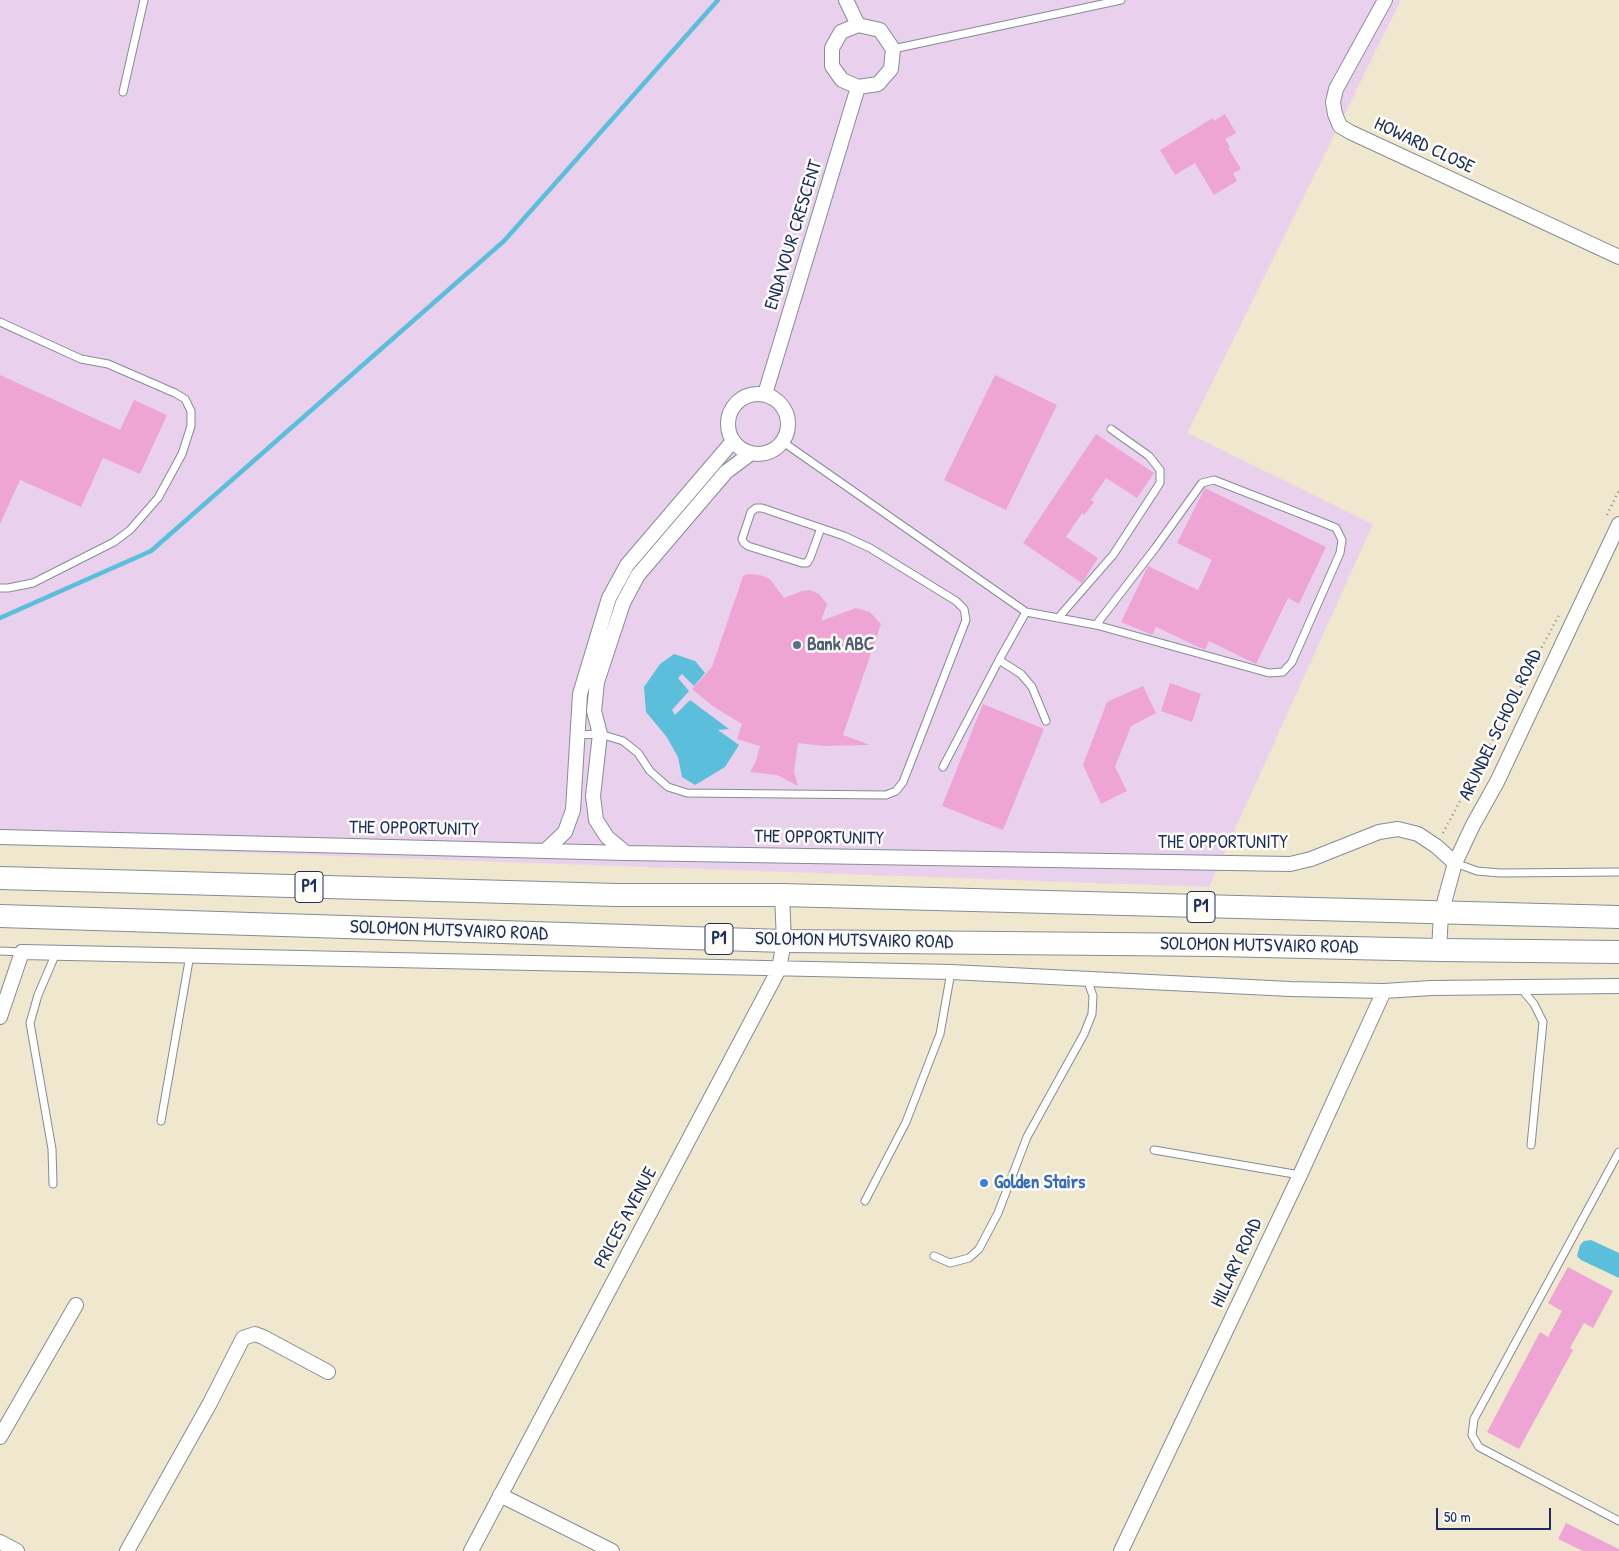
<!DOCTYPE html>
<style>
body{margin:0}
#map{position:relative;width:1619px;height:1551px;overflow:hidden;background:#efe8ce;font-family:"Patrick Hand",sans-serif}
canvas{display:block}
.scale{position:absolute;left:1436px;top:1508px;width:115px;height:22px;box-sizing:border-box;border:2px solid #1b2f5e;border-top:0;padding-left:6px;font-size:15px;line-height:18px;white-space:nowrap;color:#1b2f5e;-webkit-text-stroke:4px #fdfcf7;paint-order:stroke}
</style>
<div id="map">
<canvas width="1619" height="1551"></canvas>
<div class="scale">50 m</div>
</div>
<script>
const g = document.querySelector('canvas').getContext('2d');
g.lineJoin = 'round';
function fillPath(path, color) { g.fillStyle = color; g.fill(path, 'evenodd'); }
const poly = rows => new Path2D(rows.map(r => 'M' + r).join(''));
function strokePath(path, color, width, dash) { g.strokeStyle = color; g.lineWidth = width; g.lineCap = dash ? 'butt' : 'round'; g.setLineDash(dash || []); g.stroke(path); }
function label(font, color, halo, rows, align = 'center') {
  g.font = font + ' "Patrick Hand",sans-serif'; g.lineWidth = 5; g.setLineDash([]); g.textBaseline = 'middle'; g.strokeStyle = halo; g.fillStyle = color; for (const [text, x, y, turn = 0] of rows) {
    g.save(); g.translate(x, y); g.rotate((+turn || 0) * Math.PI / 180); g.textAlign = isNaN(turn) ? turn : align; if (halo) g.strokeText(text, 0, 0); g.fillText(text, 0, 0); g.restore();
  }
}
fillPath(poly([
 [0,0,1401,0,1187,433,1373,524,1209,887,0,844]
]), '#e9d1ed');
fillPath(poly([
 [674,654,695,661,705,673,694,686,682,674,678,678,689,691,672,710,675,715,690,700,729,729,718,730,739,745,725,767,695,785,682,777,678,757,666,736,646,712,644,687,660,664],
 [1591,1240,1619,1253,1619,1278,1581,1260,1577,1256,1580,1245,1584,1241]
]), '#5bbeda');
strokePath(poly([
 [0,618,151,551,504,241,718,0]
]), '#5bbeda', 4.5);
fillPath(poly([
 [1225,114,1236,133,1225,139,1230,147,1228,148,1241,169,1233,173,1237,181,1214,195,1195,163,1175,175,1160,150,1213,118,1214,121],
 [0,375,120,430,134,400,167,415,140,474,103,458,81,507,20,480,0,524],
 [995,375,1057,405,1006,510,944,480],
 [1096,434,1154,473,1137,498,1106,478,1091,500,1094,502,1084,515,1082,513,1066,537,1098,558,1082,583,1023,543],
 [1205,488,1326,547,1299,604,1288,598,1256,664,1209,641,1205,650,1156,627,1152,635,1121,622,1148,566,1198,590,1212,560,1177,543],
 [748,574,760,575,770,579,784,598,802,591,810,590,819,594,827,604,821,621,856,608,870,612,881,624,843,735,868,744,868,745,824,746,798,743,794,772,798,786,777,775,750,772,756,761,760,746,737,739,742,724,714,707,692,689,712,667,743,576],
 [1170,683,1201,694,1192,722,1161,711],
 [1143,686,1156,713,1131,726,1115,767,1127,791,1101,804,1083,765,1107,702],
 [983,704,1044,729,1003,830,942,806],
 [1568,1267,1613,1291,1593,1328,1584,1323,1570,1348,1573,1350,1519,1449,1487,1432,1540,1332,1548,1337,1562,1311,1548,1303],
 [1566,1523,1619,1549,1619,1551,1583,1551,1558,1539]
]), '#eea5d6');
const service = poly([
 [893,49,1121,0],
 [123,92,144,0],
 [0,322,81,359,108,364,175,393,185,399,191,411,191,426,182,454,158,498,130,530,114,542,33,583,8,588,0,588],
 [783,442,1026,612,1096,625,1269,673,1283,672,1292,662,1340,553,1342,540,1336,528,1319,521,1214,480,1202,483,1156,547,1096,625],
 [1058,618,1113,555,1160,483,1160,470,1149,456,1111,429],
 [999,660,1021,674,1032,687,1046,721],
 [578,735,600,734,623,741,638,753,650,771,668,787,687,793,886,795,896,791,903,782,966,620,964,609,956,601,870,548,844,536,762,508,756,508,751,512,742,539,744,543,748,546,802,563,807,563,810,558,821,528],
 [943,767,999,660,1026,612],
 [1455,863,1477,871,1500,873,1619,872],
 [0,951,22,952],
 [1520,987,1534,1004,1543,1022,1531,1145],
 [161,1121,190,955],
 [1154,1150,1300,1175],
 [1619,1152,1474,1419,1472,1435,1479,1447,1619,1521],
 [53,1184,52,1149,30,1023,38,995,56,953],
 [865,1201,906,1122,940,1034,951,972],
 [934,1256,950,1263,969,1258,979,1249,998,1213,1027,1137,1084,1034,1092,1014,1093,996,1087,979]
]);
const minor = poly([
 [846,0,858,25],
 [1385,0,1336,89,1333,102,1335,114,1340,126,1350,132,1619,257],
 [858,25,880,30,893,49,891,69,878,84,858,87,842,80,832,66,832,48,841,32,858,25],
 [765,394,858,87],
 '728 424a30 30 0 1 1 60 0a30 30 0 1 1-60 0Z',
 [0,837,626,853,1290,864,1311,859,1379,832,1398,829,1418,834,1436,846,1455,863],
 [545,851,565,832,573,810,580,694,609,598,627,565,733,441],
 [626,853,607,837,596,820,593,796,600,734,594,711,597,682,623,603,638,575,726,472,750,454],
 [1439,950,1441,914,1455,863,1473,825,1497,782,1619,524],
 [0,1017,22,952,951,972,1290,989,1384,991,1431,988,1619,986],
 [0,1437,76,1305],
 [500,1495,612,1551],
 [0,1542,17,1551],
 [127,1551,210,1403,243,1338,255,1334,263,1337,328,1372],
 [471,1551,779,969,784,941,782,895],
 [1121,1551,1300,1175,1384,991]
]);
const trunk = poly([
 [0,878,617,895,782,895,1619,917],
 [0,916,784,941,1217,945,1439,950,1619,952]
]);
strokePath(service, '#858c96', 9);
strokePath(minor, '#858c96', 16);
strokePath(trunk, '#858c96', 24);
strokePath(poly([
 [1607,515,1619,490],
 [1443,833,1560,613]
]), '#858c96', 2.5, [1, 4]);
strokePath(service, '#fff', 7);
strokePath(minor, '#fff', 14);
strokePath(trunk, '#fff', 22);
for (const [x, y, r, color] of [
 [797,645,5,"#5c6f8a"],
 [984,1183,5,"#3f7fe0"]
]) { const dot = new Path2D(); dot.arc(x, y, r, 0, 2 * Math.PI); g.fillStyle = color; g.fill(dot); strokePath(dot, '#fdfcf7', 2); }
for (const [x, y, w] of [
 [309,887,28],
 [1201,907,28],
 [719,939,28]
]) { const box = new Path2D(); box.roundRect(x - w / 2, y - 15.5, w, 31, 4); g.fillStyle = '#fdfcf7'; g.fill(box); strokePath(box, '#1b2f5e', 1); }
label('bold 18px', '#1b2f5e', null, [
 ["P1",309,887],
 ["P1",1201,907],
 ["P1",719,939]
]);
label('19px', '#1b2f5e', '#fdfcf7', [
 ["HOWARD CLOSE",1424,146,25],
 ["ENDAVOUR CRESCENT",794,235,-73],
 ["ARUNDEL SCHOOL ROAD",1501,725,-64],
 ["THE OPPORTUNITY",414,829,1],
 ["THE OPPORTUNITY",819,838,1],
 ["THE OPPORTUNITY",1223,843],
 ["SOLOMON MUTSVAIRO ROAD",449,931,2],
 ["SOLOMON MUTSVAIRO ROAD",854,941,1],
 ["SOLOMON MUTSVAIRO ROAD",1259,946,1],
 ["PRICES AVENUE",626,1218,-62],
 ["HILLARY ROAD",1237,1263,-65]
]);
label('bold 19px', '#4e5e75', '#fdfcf7', [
 ["Bank ABC",807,645]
], 'left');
label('bold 19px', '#366cbe', '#fdfcf7', [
 ["Golden Stairs",994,1183]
], 'left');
</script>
